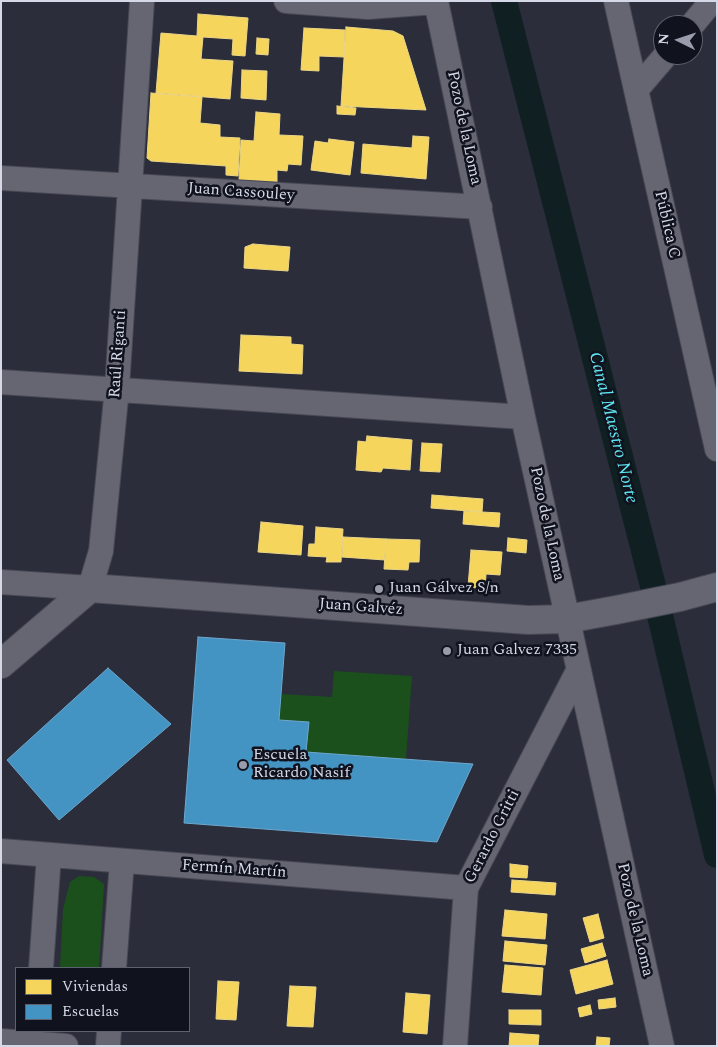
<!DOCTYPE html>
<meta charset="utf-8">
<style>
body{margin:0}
#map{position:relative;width:718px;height:1047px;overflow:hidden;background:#2b2d3a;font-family:Spectral,serif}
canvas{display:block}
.frame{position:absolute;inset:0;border:2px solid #d4d8e7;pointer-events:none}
.legend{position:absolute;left:15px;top:967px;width:175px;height:65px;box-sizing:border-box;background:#10121d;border:1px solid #5e616e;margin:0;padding:6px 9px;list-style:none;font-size:15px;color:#d4d8e7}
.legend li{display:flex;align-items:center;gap:10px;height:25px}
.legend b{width:25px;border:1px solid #5e616e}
.north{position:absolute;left:653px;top:15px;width:50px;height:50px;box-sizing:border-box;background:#10121d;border:1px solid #5e616e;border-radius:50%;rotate:274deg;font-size:14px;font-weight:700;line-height:20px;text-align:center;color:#d4d8e7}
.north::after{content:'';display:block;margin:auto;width:18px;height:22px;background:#999caa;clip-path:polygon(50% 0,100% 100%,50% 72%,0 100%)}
</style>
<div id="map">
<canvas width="718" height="1047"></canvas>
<div class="frame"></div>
<ul class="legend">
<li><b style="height:14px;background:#f6d55c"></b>Viviendas</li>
<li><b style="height:14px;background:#4393c3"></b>Escuelas</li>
</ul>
<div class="north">N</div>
</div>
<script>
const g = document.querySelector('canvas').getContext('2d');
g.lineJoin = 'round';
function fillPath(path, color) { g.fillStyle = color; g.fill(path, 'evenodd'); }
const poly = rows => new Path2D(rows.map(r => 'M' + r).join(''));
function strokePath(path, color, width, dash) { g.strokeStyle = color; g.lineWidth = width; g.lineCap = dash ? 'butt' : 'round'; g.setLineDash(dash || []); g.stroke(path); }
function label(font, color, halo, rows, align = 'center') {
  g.font = font + ' Spectral,serif'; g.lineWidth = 5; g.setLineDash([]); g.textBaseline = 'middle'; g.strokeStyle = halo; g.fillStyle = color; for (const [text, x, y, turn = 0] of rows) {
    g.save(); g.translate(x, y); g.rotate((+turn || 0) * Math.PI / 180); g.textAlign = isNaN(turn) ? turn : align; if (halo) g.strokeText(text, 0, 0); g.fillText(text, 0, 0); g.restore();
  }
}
fillPath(poly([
 [334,671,412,676,406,759,306,752,309,722,279,720,281,694,332,697],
 [79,876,94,877,104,884,99,968,60,968,63,909,70,882]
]), '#1b501c');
const homes = poly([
 [198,14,248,18,245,56,232,55,233,39,203,37,201,59,233,61,230,99,156,93,161,33,197,36,198,14],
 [346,27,393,31,403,36,426,110,341,106,346,27],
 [304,28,345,30,344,57,319,56,319,71,301,70,304,28],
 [257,38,269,39,268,55,256,54,257,38],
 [242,70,267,71,266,100,241,98,242,70],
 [151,93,202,97,200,123,220,125,220,137,240,138,238,176,226,175,226,166,151,161,147,158,151,93],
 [337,106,356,108,355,115,337,114,337,106],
 [256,112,280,114,279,135,303,136,301,165,288,164,287,171,277,170,277,182,239,180,241,140,254,141,256,112],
 [413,136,429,137,426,179,361,173,363,144,412,148,413,136],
 [329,139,354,142,350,175,311,170,315,141,328,143,329,139],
 [253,244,290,247,288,271,244,268,245,247,253,244],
 [241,335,291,337,291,344,303,345,302,374,239,371,241,335],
 [367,436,412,440,410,470,383,468,381,472,356,470,358,441,366,442,367,436],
 [422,443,442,444,440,472,420,471,422,443],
 [432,495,483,499,482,512,431,508,432,495],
 [464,511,500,513,499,527,463,524,464,511],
 [261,522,303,526,301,555,258,552,261,522],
 [316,527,343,529,341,562,326,562,327,557,308,556,309,544,315,544,316,527],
 [343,537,386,539,385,560,342,557,343,537],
 [508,538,527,540,526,553,507,551,508,538],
 [386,539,420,540,419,562,409,562,408,570,384,569,386,539],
 [471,550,502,552,500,575,486,574,485,589,468,587,471,550],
 [510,864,528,866,527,878,510,877,510,864],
 [512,880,556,883,555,895,511,892,512,880],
 [505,910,547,914,545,939,502,936,505,910],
 [598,914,604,938,590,942,583,918,598,914],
 [505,941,547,945,545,965,503,961,505,941],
 [602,943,606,956,585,963,581,949,602,943],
 [607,960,613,984,576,994,570,970,607,960],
 [505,965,543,968,541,995,502,992,505,965],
 [218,981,239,982,236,1020,216,1019,218,981],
 [290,986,316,987,313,1027,287,1026,290,986],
 [406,993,430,995,427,1034,403,1032,406,993],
 [615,998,616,1007,599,1009,598,1000,615,998],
 [590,1005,592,1014,580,1017,578,1008,590,1005],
 [509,1010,541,1010,541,1025,509,1024,509,1010],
 [510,1033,539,1035,538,1046,509,1046,510,1033],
 [597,1037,610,1038,609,1046,596,1046,597,1037]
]);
fillPath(homes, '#f6d55c');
strokePath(homes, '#ecd686', 1);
const schools = poly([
 [198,637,285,643,279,720,309,722,306,752,473,764,437,842,184,823,198,637],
 [108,668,171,724,59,820,7,760,108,668]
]);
fillPath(schools, '#4393c3');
strokePath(schools, '#6ea8ce', 1);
strokePath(poly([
 [504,1,653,586,717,855]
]), '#101f22', 26);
const street = poly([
 [286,1,368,7,436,2],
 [436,1,523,417,662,1046],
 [616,1,717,449],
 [692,25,712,1],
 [636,90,666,55],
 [1,178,480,207],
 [1,382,523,417],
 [1,582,90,588,101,551,117,388,142,1],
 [1,851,466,888],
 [41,968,49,855],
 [114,968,122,861],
 [1,1041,66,1046],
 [108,1046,109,1031],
 [455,1046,466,888,578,671]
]);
const secondary = poly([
 [1,664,90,588,528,620,567,619,616,610,680,597,717,587]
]);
strokePath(street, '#474854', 26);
strokePath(secondary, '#474854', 30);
strokePath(street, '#656671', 24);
strokePath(secondary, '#656671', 28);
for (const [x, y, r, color] of [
 [379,589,5,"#999caa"],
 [447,651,5,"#999caa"],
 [243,765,5,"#999caa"]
]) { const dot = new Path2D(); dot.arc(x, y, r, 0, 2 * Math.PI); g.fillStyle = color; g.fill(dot); strokePath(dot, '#10121d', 2); }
label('16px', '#d4d8e7', '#10121d', [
 ["Pozo de la Loma",463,128,78],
 ["Juan Cassouley",241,193,4],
 ["Pública C",666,225,77],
 ["Raúl Riganti",119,354,-86],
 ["Pozo de la Loma",546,524,78],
 ["Juan Galvéz",361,608,4],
 ["Gerardo Gritti",493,837,-63],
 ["Fermín Martín",234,870,4],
 ["Pozo de la Loma",634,920,77]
]);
label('16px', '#d4d8e7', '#10121d', [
 ["Juan Gálvez S/n",389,589],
 ["Juan Galvez 7335",457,651],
 ["Escuela",253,756],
 ["Ricardo Nasif",253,774]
], 'left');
label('italic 18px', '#5fe8f3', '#10121d', [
 ["Canal Maestro Norte",612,428,76]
]);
</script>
